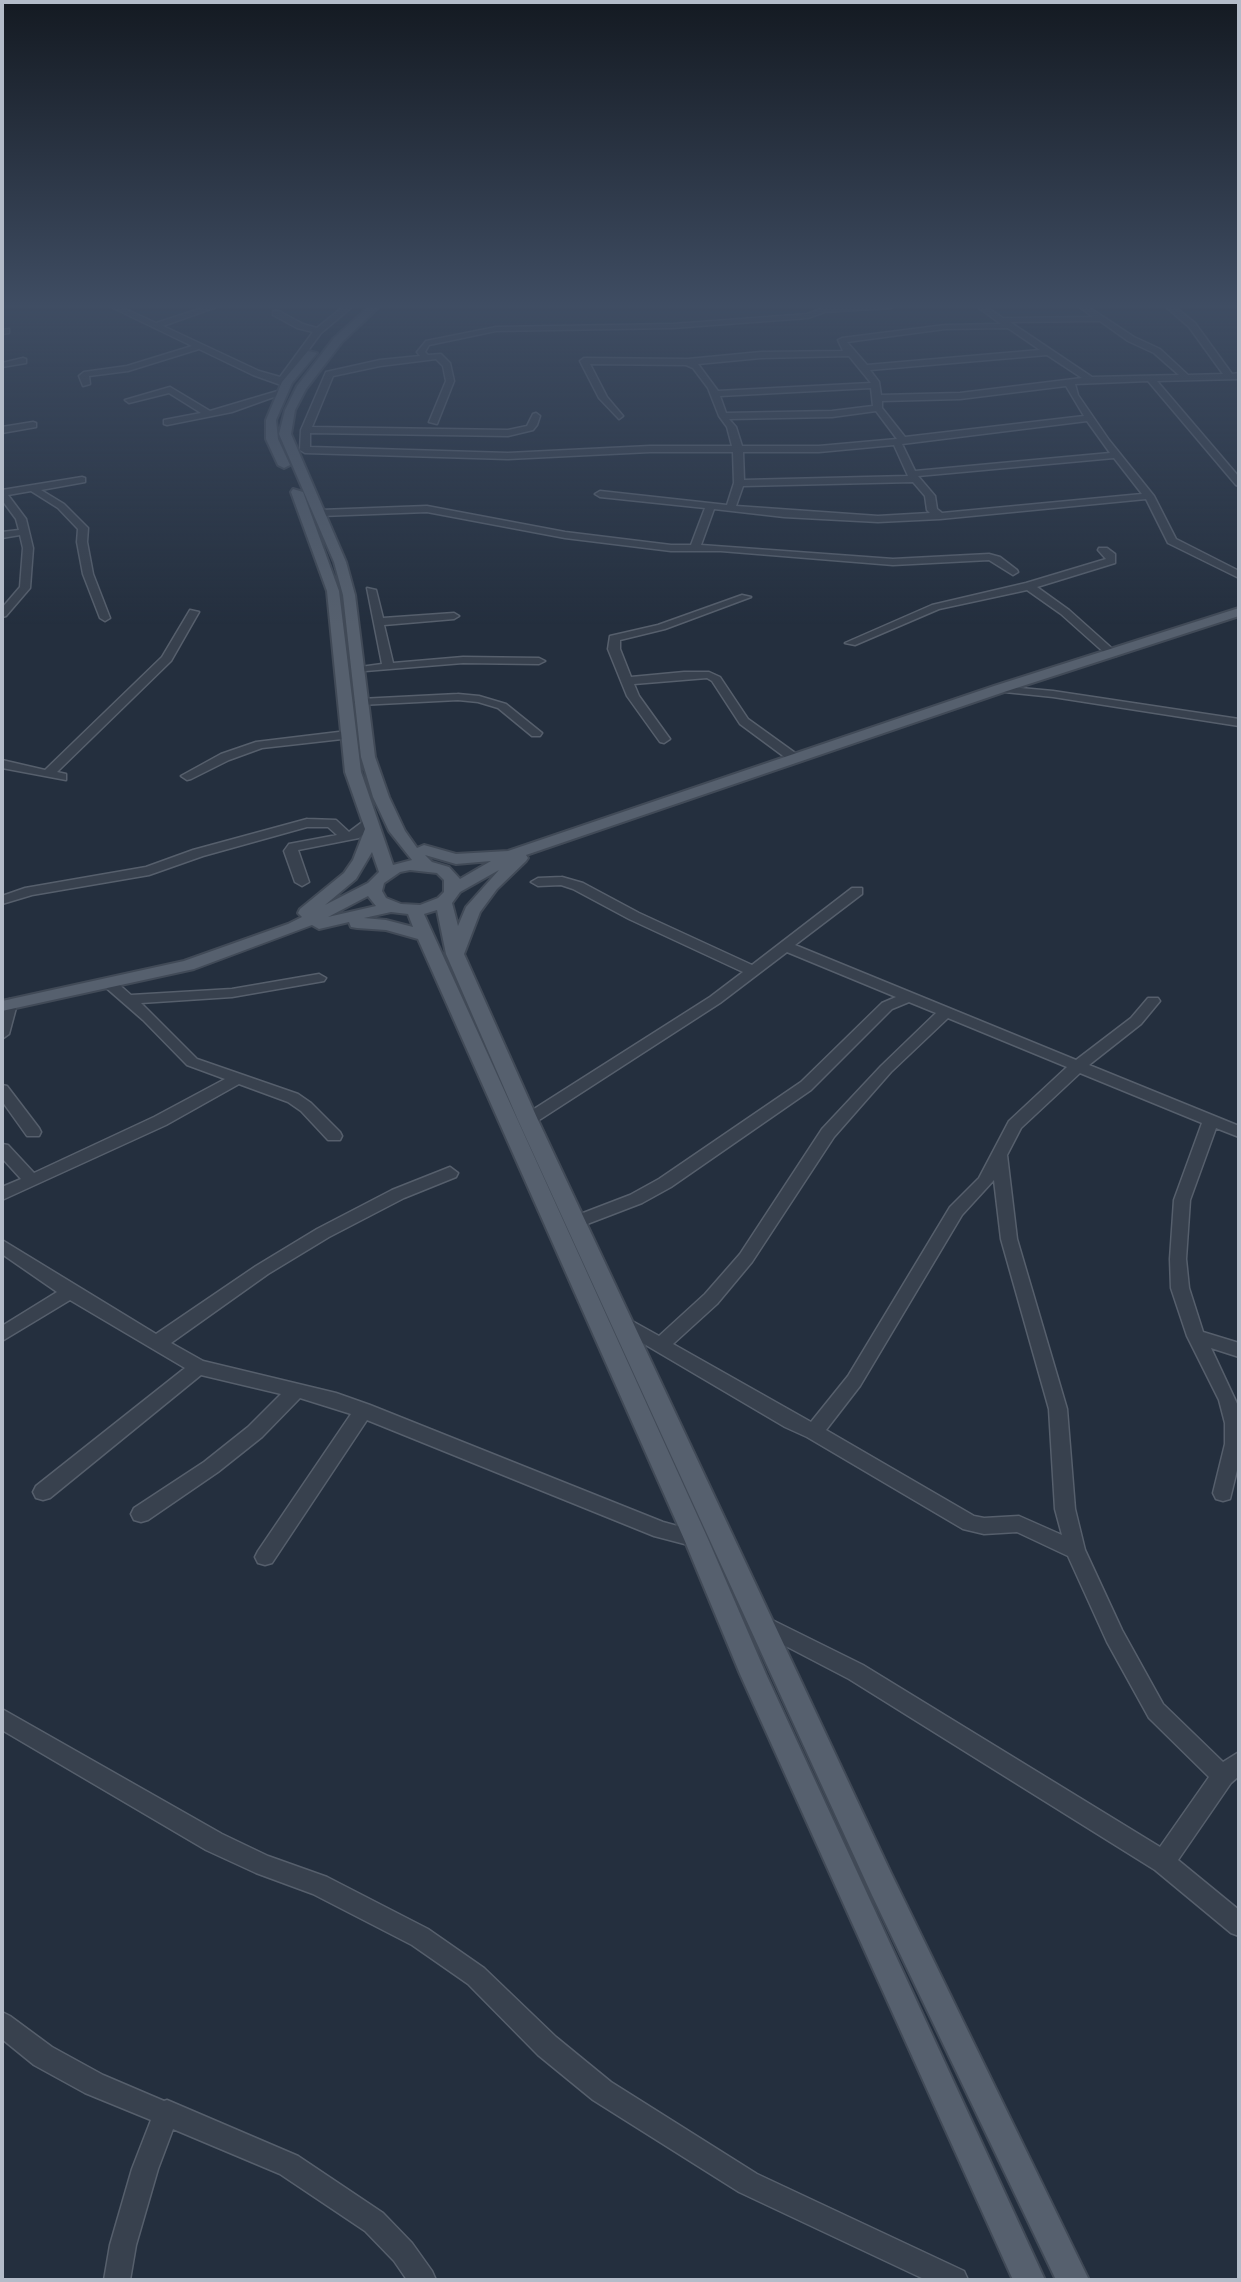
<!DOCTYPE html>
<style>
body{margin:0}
#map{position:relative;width:1241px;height:2282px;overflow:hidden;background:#242f3e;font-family:Quicksand,sans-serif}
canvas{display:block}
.frame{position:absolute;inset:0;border:4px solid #b4bcc9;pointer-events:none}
</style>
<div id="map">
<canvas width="1241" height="2282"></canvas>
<div class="frame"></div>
</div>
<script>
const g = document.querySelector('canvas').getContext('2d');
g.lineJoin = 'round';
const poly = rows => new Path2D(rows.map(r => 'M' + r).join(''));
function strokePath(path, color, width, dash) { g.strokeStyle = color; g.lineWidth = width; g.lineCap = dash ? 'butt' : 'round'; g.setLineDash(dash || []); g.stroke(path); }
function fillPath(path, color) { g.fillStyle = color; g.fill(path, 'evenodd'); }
const minor = poly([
 [109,306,119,306,156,323,208,306,219,306,163,326,259,371,280,377,313,332,297,328,273,315,273,311,279,311,303,324,317,328,344,306,353,306,321,333,287,379,291,382,290,384,281,385,253,375,199,349,128,371,89,376,90,384,83,386,79,376,84,372,127,366,192,346,109,306],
 [855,306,895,306,891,308,825,312,808,318,673,328,496,331,429,345,425,352,428,355,441,354,450,363,454,381,437,424,429,422,446,381,443,366,436,359,380,366,333,376,312,427,508,430,527,426,533,414,536,413,540,416,537,425,533,430,508,436,310,433,310,447,508,453,650,446,732,446,727,427,719,416,708,388,693,368,686,365,590,364,607,397,623,416,619,419,599,398,580,361,584,358,688,359,761,352,843,351,838,340,842,338,945,325,1001,324,976,306,985,306,1003,318,1093,317,1078,306,1087,306,1134,337,1160,349,1188,375,1223,374,1189,327,1165,306,1174,306,1195,323,1232,374,1239,373,1239,379,1157,381,1239,477,1239,486,1236,485,1148,381,1075,384,1078,395,1109,440,1154,496,1176,539,1239,571,1239,578,1168,543,1146,499,940,519,878,522,784,517,714,509,701,545,893,559,989,554,1000,557,1017,570,1018,572,1013,575,989,560,893,565,721,551,671,551,565,538,427,512,321,516,316,513,321,510,427,506,565,532,671,545,691,545,705,508,600,497,595,494,600,491,727,505,734,483,733,452,650,452,508,459,305,453,300,450,301,430,326,372,380,360,420,356,417,352,426,341,496,327,673,324,807,314,824,308,855,306],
 [1100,321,1128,341,1154,353,1179,375,1092,377,1010,322,1100,321],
 [1008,328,1040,350,867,365,847,342,945,329,1008,328],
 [1047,355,1082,378,960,393,881,395,879,382,870,370,1047,355],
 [849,356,871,383,718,391,698,364,761,358,849,356],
 [1066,386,1084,416,905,437,882,408,882,401,960,399,1066,386],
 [871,388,873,406,832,411,726,413,720,396,871,388],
 [876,411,897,439,819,446,742,446,736,427,729,419,832,417,876,411],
 [1087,421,1110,453,915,471,902,444,1087,421],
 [894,445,908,476,744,480,743,452,819,452,894,445],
 [1114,458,1142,494,942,513,937,509,935,496,918,476,1114,458],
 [913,482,925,496,927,510,930,513,878,516,736,506,743,486,913,482],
 [9,329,9,333,2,334,2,330,9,329],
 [23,358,26,359,26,363,2,367,2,363,23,358],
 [170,387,210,411,281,390,285,393,232,412,167,425,164,424,164,420,201,413,169,393,129,403,125,400,170,387],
 [33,422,36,423,36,427,2,433,2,427,33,422],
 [82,477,85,478,85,482,41,490,64,504,88,528,87,542,93,574,110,618,105,621,100,618,83,574,77,542,78,529,58,508,31,491,8,495,26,519,33,548,30,588,6,616,2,617,2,608,20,587,23,548,20,535,2,538,2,532,19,530,16,519,2,500,2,490,82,477],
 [1099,548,1107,548,1115,554,1115,563,1037,587,1069,610,1116,652,1116,656,1108,656,1061,614,1027,590,939,609,855,645,845,643,932,605,1026,583,1106,559,1098,550,1099,548],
 [367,588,376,590,383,618,454,613,459,616,454,619,384,625,393,663,463,657,539,658,545,661,539,664,463,663,353,672,353,668,382,664,367,588],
 [742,595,751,597,665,629,620,640,620,649,631,677,684,672,709,672,720,677,748,719,798,755,798,761,790,761,740,724,712,681,707,678,634,684,639,696,670,739,664,743,660,742,627,696,608,649,610,636,658,625,742,595],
 [190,610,199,612,171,661,57,772,66,774,66,780,2,768,2,760,45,770,162,657,190,610],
 [999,686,1053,691,1239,719,1239,726,1053,697,995,691,993,689,999,686],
 [458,694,479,696,506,704,542,733,540,736,532,736,498,708,478,702,458,700,360,705,354,702,360,699,458,694],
 [347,731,351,732,351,738,262,748,229,760,191,779,187,780,181,776,221,754,256,742,347,731],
 [307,819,336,820,349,832,365,820,375,820,376,823,359,838,298,850,309,882,302,886,295,882,284,851,289,844,337,835,328,827,307,827,203,856,149,875,32,895,2,904,2,896,25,888,146,867,193,850,307,819],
 [562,877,583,883,639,913,752,965,852,888,862,888,862,894,795,945,1076,1060,1131,1018,1148,998,1158,998,1160,1001,1141,1024,1089,1065,1239,1126,1239,1137,1216,1128,1190,1200,1186,1259,1189,1288,1203,1332,1239,1343,1239,1357,1211,1348,1239,1408,1239,1462,1230,1499,1223,1501,1216,1499,1213,1493,1225,1444,1225,1423,1219,1400,1187,1336,1171,1288,1170,1259,1174,1200,1202,1123,1080,1073,1021,1128,1007,1155,1017,1239,1067,1409,1075,1509,1085,1550,1122,1630,1163,1704,1223,1762,1239,1752,1239,1776,1231,1783,1178,1860,1239,1910,1239,1936,1231,1933,1155,1870,849,1679,755,1630,752,1624,755,1618,762,1615,863,1665,1160,1847,1209,1777,1149,1718,1107,1642,1068,1556,1017,1532,984,1534,963,1529,807,1437,785,1427,617,1328,614,1323,617,1318,623,1316,659,1336,705,1294,740,1254,822,1129,881,1066,936,1013,909,1002,892,1009,811,1090,671,1187,642,1203,582,1226,570,1226,568,1222,570,1218,630,1195,659,1179,801,1082,882,1003,896,997,787,952,720,1003,533,1124,523,1124,520,1120,523,1116,710,997,743,972,629,919,573,889,561,885,538,886,531,882,538,878,562,877],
 [948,1018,1067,1067,1009,1121,979,1178,950,1207,848,1376,811,1422,673,1344,717,1304,752,1262,834,1137,891,1072,948,1018],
 [994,1180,1001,1239,1049,1409,1055,1509,1062,1535,1019,1516,984,1518,974,1516,826,1430,860,1386,962,1215,994,1180],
 [319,974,326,978,324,981,232,997,141,1003,197,1059,298,1094,311,1103,340,1132,342,1136,340,1140,328,1140,301,1111,288,1102,239,1084,166,1125,2,1200,2,1187,21,1179,2,1158,2,1144,8,1145,34,1173,154,1117,225,1079,187,1065,143,1020,104,986,102,983,104,980,114,980,131,995,232,989,319,974],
 [10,999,17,1004,9,1034,2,1039,2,1008,5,1001,10,999],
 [2,1085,7,1086,39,1128,41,1132,39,1136,27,1136,2,1101,2,1085],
 [450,1167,458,1173,456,1177,404,1198,329,1237,268,1274,171,1343,203,1361,336,1393,370,1405,663,1522,703,1533,706,1539,703,1545,696,1547,654,1536,367,1420,272,1563,265,1565,258,1563,255,1557,258,1551,351,1414,300,1398,262,1437,218,1472,148,1520,141,1522,134,1520,131,1514,134,1508,204,1462,248,1427,281,1394,201,1375,50,1498,43,1500,36,1498,33,1492,36,1486,185,1368,70,1300,2,1341,2,1326,57,1292,2,1254,2,1240,156,1334,256,1266,317,1229,392,1190,450,1167],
 [2,1709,222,1834,268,1856,327,1877,428,1929,484,1968,556,2037,611,2082,757,2174,964,2271,968,2280,926,2280,739,2192,593,2100,538,2055,468,1984,412,1945,313,1894,256,1873,206,1850,2,1730,2,1709],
 [2,2012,10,2016,52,2047,103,2075,164,2101,167,2100,298,2156,383,2213,412,2243,432,2271,436,2280,407,2280,394,2261,365,2231,280,2174,173,2129,158,2169,136,2245,130,2280,104,2280,110,2245,132,2169,151,2120,85,2093,34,2065,2,2039,2,2012]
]);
const major = poly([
 [370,306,380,306,342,342,306,389,295,410,291,434,346,562,355,595,375,757,389,797,405,831,417,848,424,845,456,854,508,851,994,686,1239,608,1239,616,1004,692,526,855,528,858,526,861,497,889,480,912,464,954,538,1120,891,1873,1089,2280,1056,2280,871,1893,518,1120,446,954,437,910,424,914,708,1539,766,1674,1045,2280,1013,2280,740,1674,684,1539,418,939,386,930,357,928,351,927,349,922,319,929,312,925,194,969,2,1011,2,1001,184,961,288,924,302,917,298,913,300,909,344,873,353,860,365,829,345,772,327,591,291,492,293,489,303,492,339,591,361,772,393,865,412,860,389,831,373,797,361,757,343,595,334,562,279,434,285,410,297,386,334,338,370,306],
 [372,852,379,872,368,883,325,905,356,879,372,852],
 [425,855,456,864,491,861,460,879,449,867,432,862,425,855],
 [410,870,437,873,444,880,444,892,438,898,420,905,401,904,386,898,382,891,384,883,400,872,410,870],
 [499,870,466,907,458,926,452,903,460,892,499,870],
 [368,896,376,906,328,917,368,896],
 [391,912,408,914,413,927,386,920,364,918,391,912],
 [308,351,317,353,292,383,276,420,278,439,290,465,284,468,278,465,266,439,266,420,282,382,308,351]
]);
strokePath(minor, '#565f6c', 3);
strokePath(major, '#414a57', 4);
fillPath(minor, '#38414e');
fillPath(major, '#56606e');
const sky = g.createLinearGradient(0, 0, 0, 625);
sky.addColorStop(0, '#141a22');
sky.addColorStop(0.49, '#3f4d63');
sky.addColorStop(1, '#3f4d6300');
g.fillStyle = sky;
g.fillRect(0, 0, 1241, 625);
</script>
